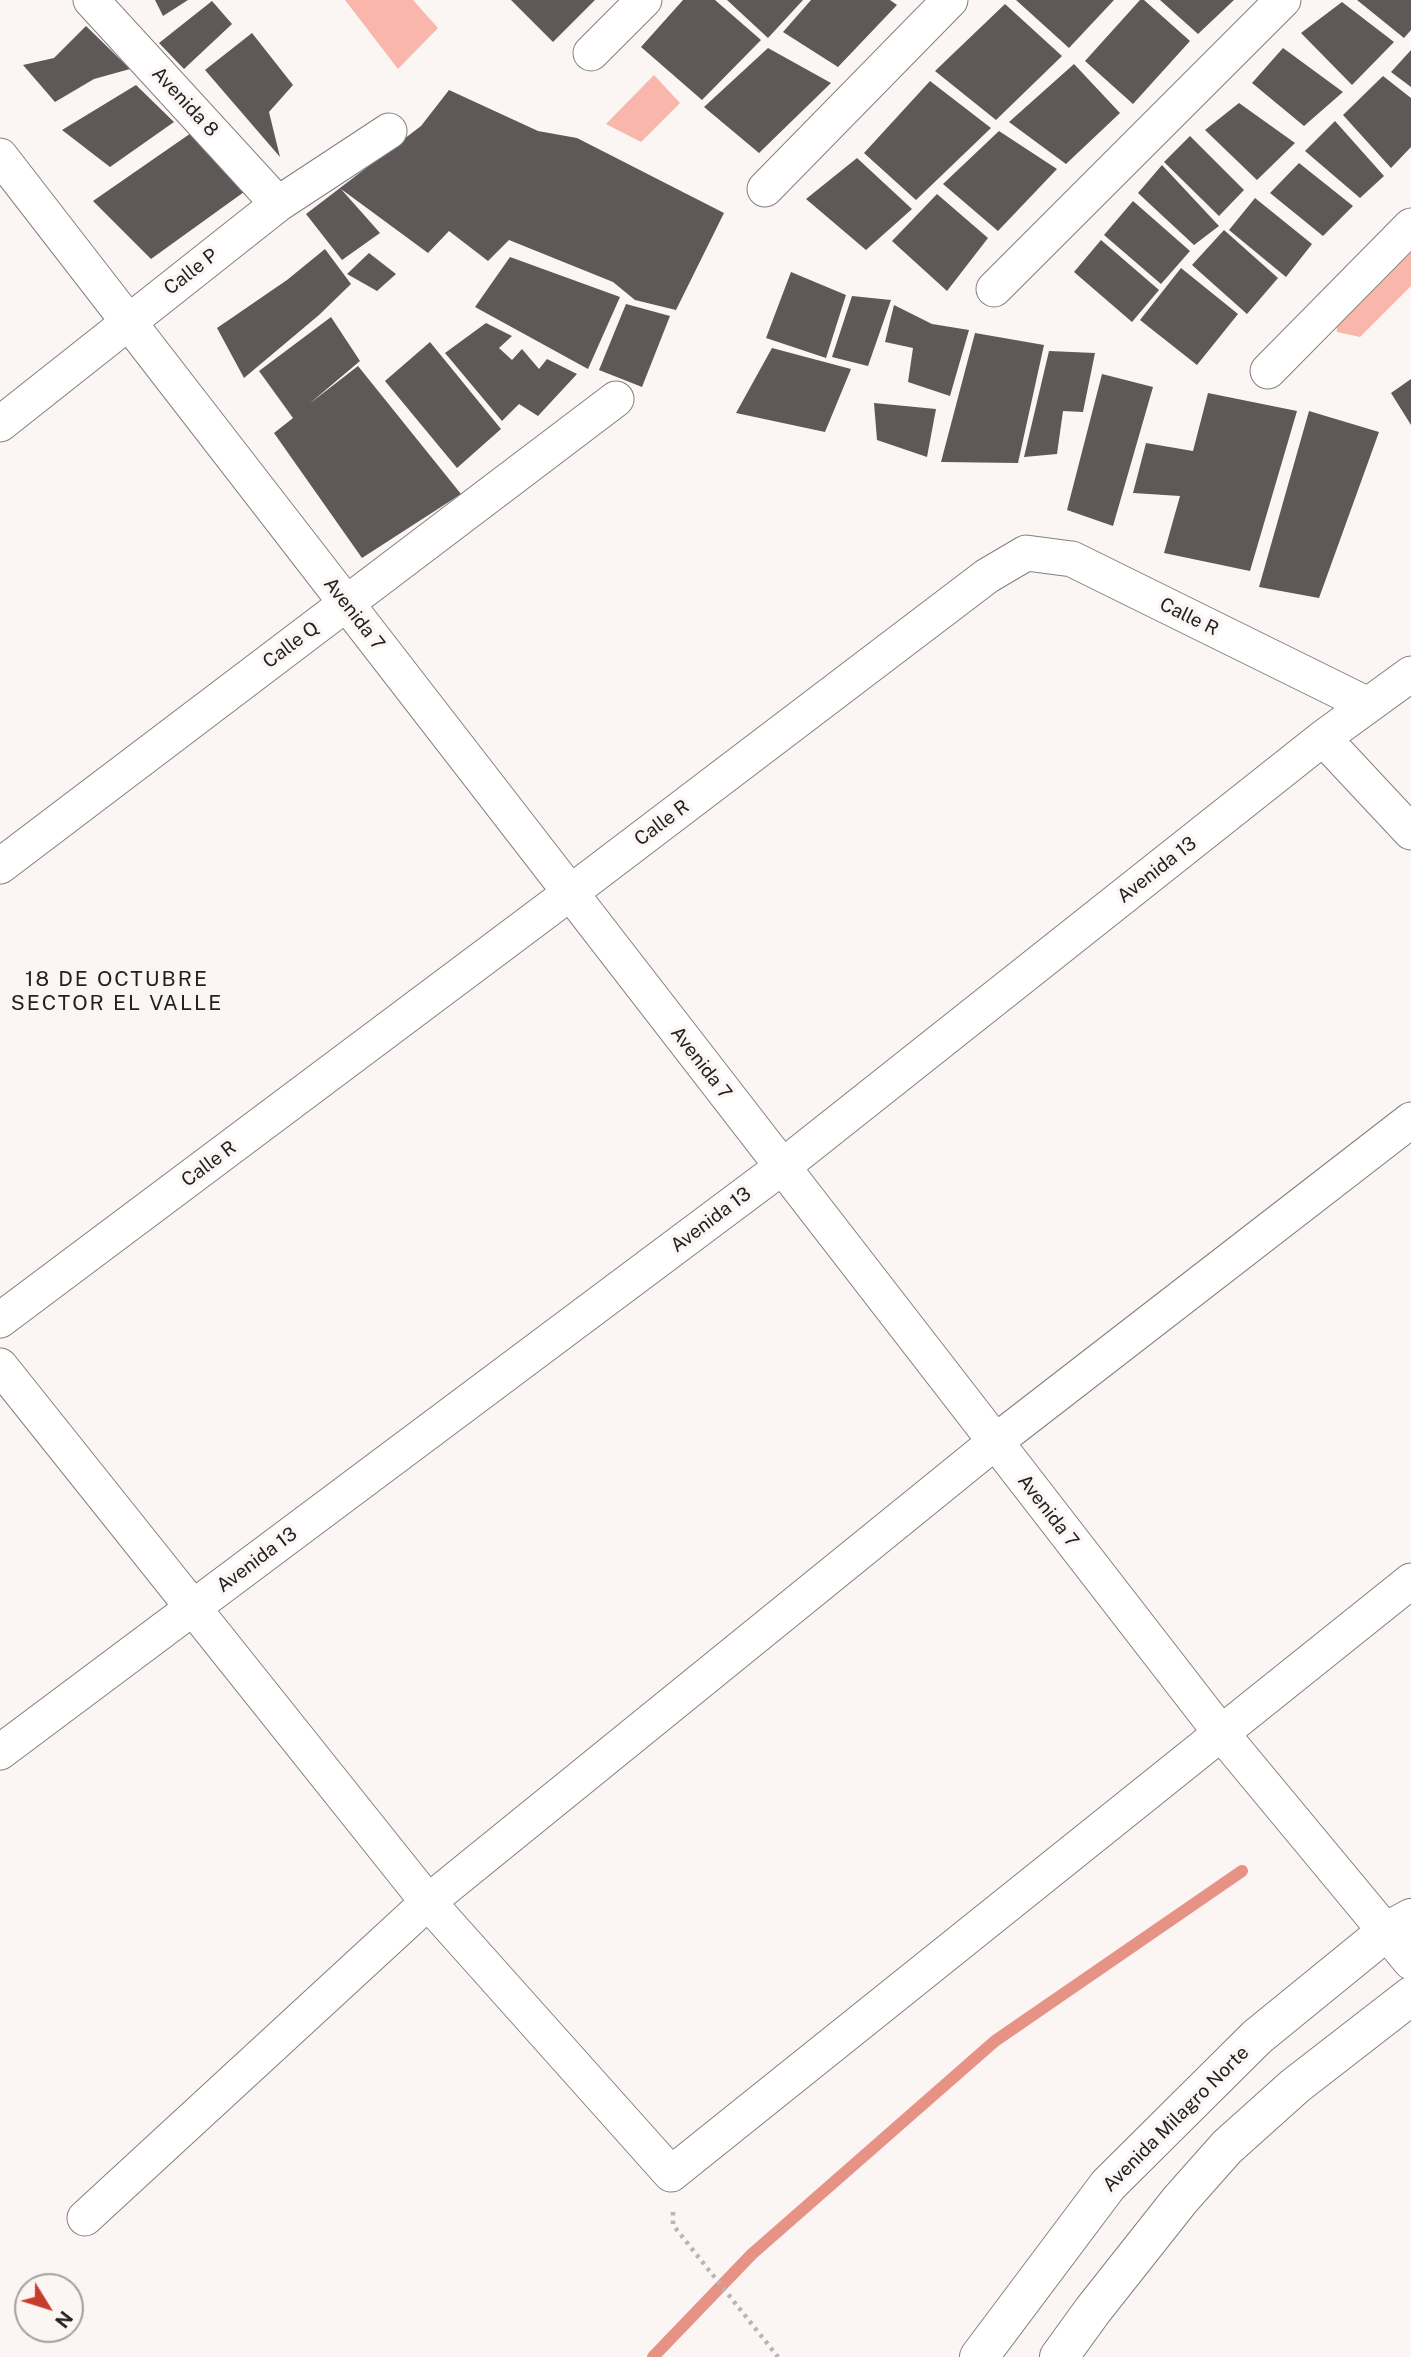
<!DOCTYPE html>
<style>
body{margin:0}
#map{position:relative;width:1411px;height:2357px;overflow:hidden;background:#fbf5f4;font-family:"Public Sans",sans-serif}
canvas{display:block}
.north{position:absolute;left:14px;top:2273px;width:70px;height:70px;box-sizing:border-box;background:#fbf5f4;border:2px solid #a5a0a0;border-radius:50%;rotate:128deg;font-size:19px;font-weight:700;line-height:28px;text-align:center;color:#232121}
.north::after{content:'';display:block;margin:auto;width:24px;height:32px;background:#c83c2c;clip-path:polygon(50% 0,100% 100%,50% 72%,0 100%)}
</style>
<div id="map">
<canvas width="1411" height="2357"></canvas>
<div class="north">N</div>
</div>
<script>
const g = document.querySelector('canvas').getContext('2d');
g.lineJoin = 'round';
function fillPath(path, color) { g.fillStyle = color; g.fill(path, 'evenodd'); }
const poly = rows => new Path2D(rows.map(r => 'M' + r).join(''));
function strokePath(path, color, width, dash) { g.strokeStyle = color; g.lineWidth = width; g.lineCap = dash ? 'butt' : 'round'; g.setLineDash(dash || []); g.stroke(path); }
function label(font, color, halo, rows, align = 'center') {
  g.font = font + ' "Public Sans",sans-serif'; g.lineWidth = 7; g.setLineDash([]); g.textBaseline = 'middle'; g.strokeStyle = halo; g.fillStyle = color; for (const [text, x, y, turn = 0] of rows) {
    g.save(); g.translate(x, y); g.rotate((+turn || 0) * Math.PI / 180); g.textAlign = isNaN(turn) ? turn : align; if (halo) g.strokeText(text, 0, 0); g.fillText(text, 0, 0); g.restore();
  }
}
fillPath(poly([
 [345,0,413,0,438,28,398,69],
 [654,75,680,103,641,142,606,124],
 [1411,248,1411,286,1360,337,1337,332,1336,318]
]), '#f9b6ab');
strokePath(poly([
 [653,2357,752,2254,995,2041,1242,1871]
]), '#e69386', 12);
fillPath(poly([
 [155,0,188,0,163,16],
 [511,0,595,0,553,42],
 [683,0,715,0,761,40,702,100,641,47],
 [727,0,803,0,768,38],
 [811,0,890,0,897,5,838,67,783,32],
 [1016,0,1114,0,1069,48],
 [1140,0,1144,0,1190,41,1133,104,1085,61],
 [1160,0,1234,0,1198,34],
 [1357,0,1411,0,1411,30,1404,38],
 [212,1,232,24,184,69,159,43],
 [1342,2,1394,42,1352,85,1301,33],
 [1005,4,1062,56,996,120,935,71],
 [86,26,130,69,94,79,55,102,23,65,54,58],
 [252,33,293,85,269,112,280,157,205,70],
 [768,48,831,83,759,153,704,107],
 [1283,48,1343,92,1304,126,1252,83],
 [1411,50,1411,87,1391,72],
 [1074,64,1120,113,1066,164,1009,122],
 [1383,76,1411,98,1411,147,1391,168,1343,115],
 [930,81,991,128,916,200,864,153],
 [136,85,174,122,110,167,62,130],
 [449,90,538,131,577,138,724,213,676,310,635,300,613,282,509,240,488,261,449,231,428,253,341,189,380,233,342,260,306,214,421,126],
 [1239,103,1295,143,1257,180,1205,130],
 [1335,121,1384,176,1360,198,1305,151],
 [194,131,244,192,151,259,93,201],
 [999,131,1057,169,998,231,943,184],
 [1190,136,1244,190,1219,216,1164,162],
 [857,158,912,209,866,250,806,199],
 [1299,163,1353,206,1323,236,1270,193],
 [1162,165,1219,226,1194,245,1138,193],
 [937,194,988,238,947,291,892,241],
 [1255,198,1312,244,1286,277,1229,230],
 [1133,201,1190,251,1161,284,1104,235],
 [1224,230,1278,278,1247,314,1192,265],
 [1101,240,1159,290,1132,322,1074,272],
 [325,249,351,284,319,315,244,378,217,328,287,280],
 [369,253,396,274,377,291,347,274],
 [510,257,620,297,588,369,475,307],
 [1181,268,1238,314,1197,365,1140,320],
 [791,272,846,295,826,358,766,338],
 [852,296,891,300,868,366,832,357],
 [626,304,670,316,642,387,599,370],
 [894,305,932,324,969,330,950,396,908,382,913,348,885,342],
 [331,317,360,361,309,404,358,366,461,494,362,558,274,433,293,418,259,371],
 [486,323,512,336,499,348,512,360,522,349,539,369,547,359,577,374,538,416,519,404,502,421,445,353],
 [975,333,1044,345,1018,463,941,462],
 [430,342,501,429,457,468,385,381],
 [772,348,851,369,825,432,736,413],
 [1049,351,1095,353,1083,412,1063,411,1057,454,1024,457],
 [1102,374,1153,387,1113,526,1067,510],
 [1411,379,1411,425,1391,393],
 [1208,393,1297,411,1250,571,1164,553,1180,496,1133,493,1146,443,1193,451],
 [874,403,936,409,927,457,877,440],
 [1309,411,1379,432,1319,598,1259,587]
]), '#5e5958');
const minor = poly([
 [91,0,278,204],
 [591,53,644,0],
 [0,156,1221,1733,1411,1962],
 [765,189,950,0],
 [994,289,1283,0],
 [1268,371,1411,226],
 [0,424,278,204,389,131],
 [1323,738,1411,832],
 [0,866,616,399],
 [0,1320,570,893,987,576,1026,553,1072,559,1366,704],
 [0,1366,428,1902,671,2174,1411,1581],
 [0,1752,782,1167,1323,738,1411,674],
 [85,2218,428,1902,995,1442,1411,1120]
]);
const secondary = poly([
 [979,2357,1108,2185,1257,2037,1387,1931,1411,1918],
 [1059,2357,1093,2310,1180,2200,1227,2147,1295,2086,1411,1996]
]);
strokePath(minor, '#847f7e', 37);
strokePath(secondary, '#847f7e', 40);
strokePath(poly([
 [673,2212,673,2225,778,2357]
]), '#b9b5b4', 4.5, [3.5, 5]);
strokePath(minor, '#fff', 35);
strokePath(secondary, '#fff', 38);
label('19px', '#232121', '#fbf5f4', [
 ["Avenida 8",185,102,47],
 ["Calle P",191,272,-38],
 ["Avenida 7",354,614,52],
 ["Calle R",1189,617,26],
 ["Calle Q",291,645,-37],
 ["Calle R",662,823,-37],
 ["Avenida 13",1157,870,-38],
 ["Avenida 7",701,1063,52],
 ["Calle R",209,1164,-37],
 ["Avenida 13",711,1220,-37],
 ["Avenida 7",1048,1511,52],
 ["Avenida 13",257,1560,-37],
 ["Avenida Milagro Norte",1176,2119,-45]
]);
g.letterSpacing = '2px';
label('21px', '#232121', '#fbf5f4', [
 ["18 DE OCTUBRE",117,980],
 ["SECTOR EL VALLE",117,1004]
]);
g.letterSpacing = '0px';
</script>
